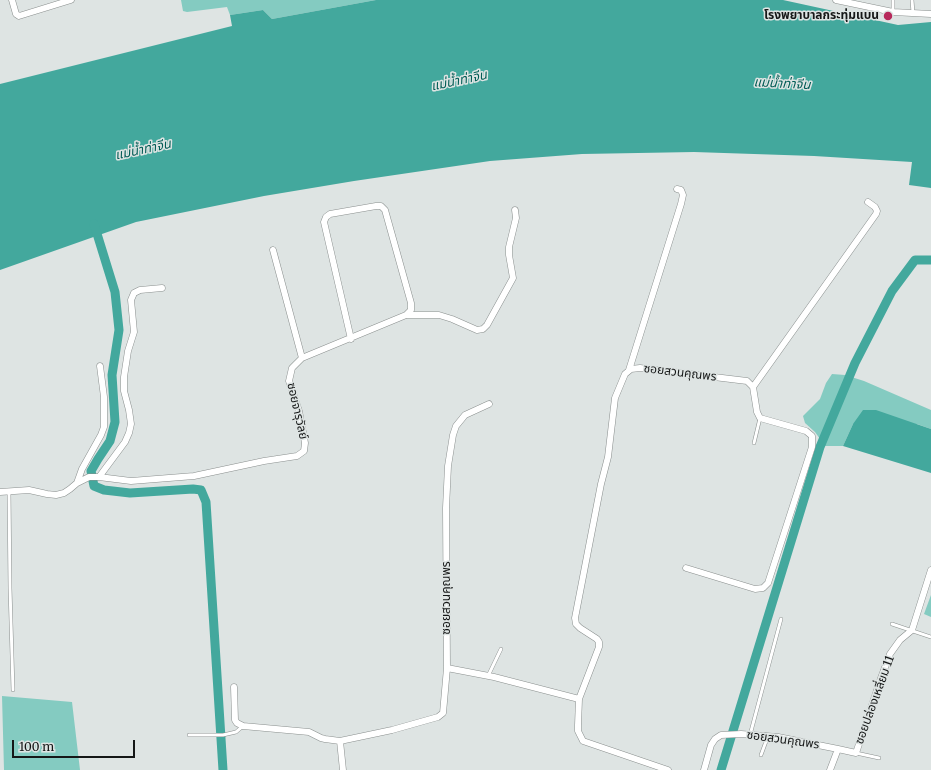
<!DOCTYPE html>
<meta charset="utf-8">
<style>
body{margin:0}
#map{position:relative;width:931px;height:770px;overflow:hidden;background:#dee4e3;font-family:Merriweather,serif}
canvas{display:block}
.scale{position:absolute;left:12px;top:740px;width:123px;height:18px;box-sizing:border-box;border:2px solid #151717;border-top:0;padding-left:5px;font-size:12px;line-height:14px;white-space:nowrap;color:#151717;-webkit-text-stroke:3px #dee4e3;paint-order:stroke}
</style>
<div id="map">
<canvas width="931" height="770"></canvas>
<div class="scale">100 m</div>
</div>
<script>
const g = document.querySelector('canvas').getContext('2d');
g.lineJoin = 'round';
function fillPath(path, color) { g.fillStyle = color; g.fill(path, 'evenodd'); }
const poly = rows => new Path2D(rows.map(r => 'M' + r).join(''));
function strokePath(path, color, width, dash) { g.strokeStyle = color; g.lineWidth = width; g.lineCap = dash ? 'butt' : 'round'; g.setLineDash(dash || []); g.stroke(path); }
function label(font, color, halo, rows, align = 'center') {
  g.font = font + ' Merriweather,"Noto Sans Thai",serif'; g.lineWidth = 3; g.setLineDash([]); g.textBaseline = 'middle'; g.strokeStyle = halo; g.fillStyle = color; for (const [text, x, y, turn = 0] of rows) {
    g.save(); g.translate(x, y); g.rotate((+turn || 0) * Math.PI / 180); g.textAlign = isNaN(turn) ? turn : align; if (halo) g.strokeText(text, 0, 0); g.fillText(text, 0, 0); g.restore();
  }
}
fillPath(poly([
 [181,0,376,0,272,19,263,10,230,15,227,7,187,12,183,11],
 [832,374,845,375,864,381,931,410,931,429,917,424,853,424,843,446,825,446,815,432,805,423,803,416,820,399,826,383],
 [931,595,931,617,924,614],
 [2,696,72,702,80,770,4,770]
]), '#84cbc1');
fillPath(poly([
 [376,0,783,0,898,25,931,22,931,188,909,185,912,162,814,156,694,152,582,154,490,161,354,181,264,196,136,222,0,270,0,84,232,26,230,15,263,10,272,19],
 [863,410,876,410,931,429,931,473,843,446,853,424]
]), '#43a89d');
strokePath(poly([
 [94,224,115,292,119,330,112,375,115,422,110,441,98,459,91,471,94,486,104,490,130,493,193,489,201,490,206,502,223,770],
 [721,770,820,447,855,363,892,291,915,260,931,260]
]), '#43a89d', 9);
const lane = poly([
 [893,0,893,12],
 [912,0,913,13],
 [754,443,760,418],
 [9,492,10,588,13,690],
 [892,624,931,637],
 [488,676,501,649],
 [189,735,223,735,236,732,243,726],
 [750,735,781,619],
 [856,753,879,758],
 [761,755,768,736]
]);
const street = poly([
 [12,0,16,14,19,16,71,0],
 [836,0,893,12,931,14],
 [273,250,302,358],
 [351,339,324,222,326,217,330,214,376,206,381,206,385,210,411,303,411,310,406,315],
 [629,370,681,204,683,195,681,190,677,189],
 [753,387,876,214,877,211,875,207,868,202],
 [99,477,125,442,129,433,131,424,129,410,124,391,124,377,128,351,134,332,131,300,134,293,140,290,162,288],
 [77,483,82,469,101,435,104,427,104,397,100,366],
 [0,492,29,490,47,494,56,495,64,493,70,489,77,483,89,477,99,477,131,481,194,476,264,461,297,456,304,451,305,443,299,411,289,381,292,368,302,358,406,315,439,315,452,319,477,330,483,329,487,325,513,278,509,255,509,247,516,218,515,210],
 [447,668,494,677,579,699],
 [234,687,235,720,237,723,243,726,309,732,321,738,325,739,340,741,392,730,438,717,443,713,447,668,446,508,448,466,453,435,456,426,465,415,489,404],
 [340,741,343,770],
 [668,770,583,741,578,731,578,725,579,699,599,647,599,642,597,639,580,628,576,624,575,618,601,484,608,457,615,398,625,374,631,369,640,368,747,381,753,387,757,412,760,418,806,431,812,436,812,447,768,583,763,588,755,589,686,568],
 [704,770,711,745,715,739,721,735,741,734,778,737,838,749],
 [830,770,838,749,856,753,881,678,890,654,900,640,912,630,931,570]
]);
strokePath(lane, '#8a8f8e', 4);
strokePath(street, '#8a8f8e', 7);
strokePath(lane, '#fff', 3);
strokePath(street, '#fff', 6);
for (const [x, y, r, color] of [
 [888,16,5,"#b7295b"]
]) { const dot = new Path2D(); dot.arc(x, y, r, 0, 2 * Math.PI); g.fillStyle = color; g.fill(dot); strokePath(dot, '#dee4e3', 1.5); }
label('bold 12px', '#151717', '#dee4e3', [
 ["โรงพยาบาลกระทุ่มแบน",879,16]
], 'right');
label('12px', '#151717', '#dee4e3', [
 ["ซอยสวนคุณพร",680,373,7],
 ["ซอยจารุวัลย์",297,411,77],
 ["ซอยสวนคุณพร",447,598,-90],
 ["ซอยปล่องเหลี่ยม 11",875,700,-70],
 ["ซอยสวนคุณพร",783,740,8]
]);
label('italic 13px', '#025c55', '#dee4e3', [
 ["แม่น้ำท่าจีน",459,81,-12],
 ["แม่น้ำท่าจีน",782,84,3],
 ["แม่น้ำท่าจีน",143,150,-12]
]);
</script>
